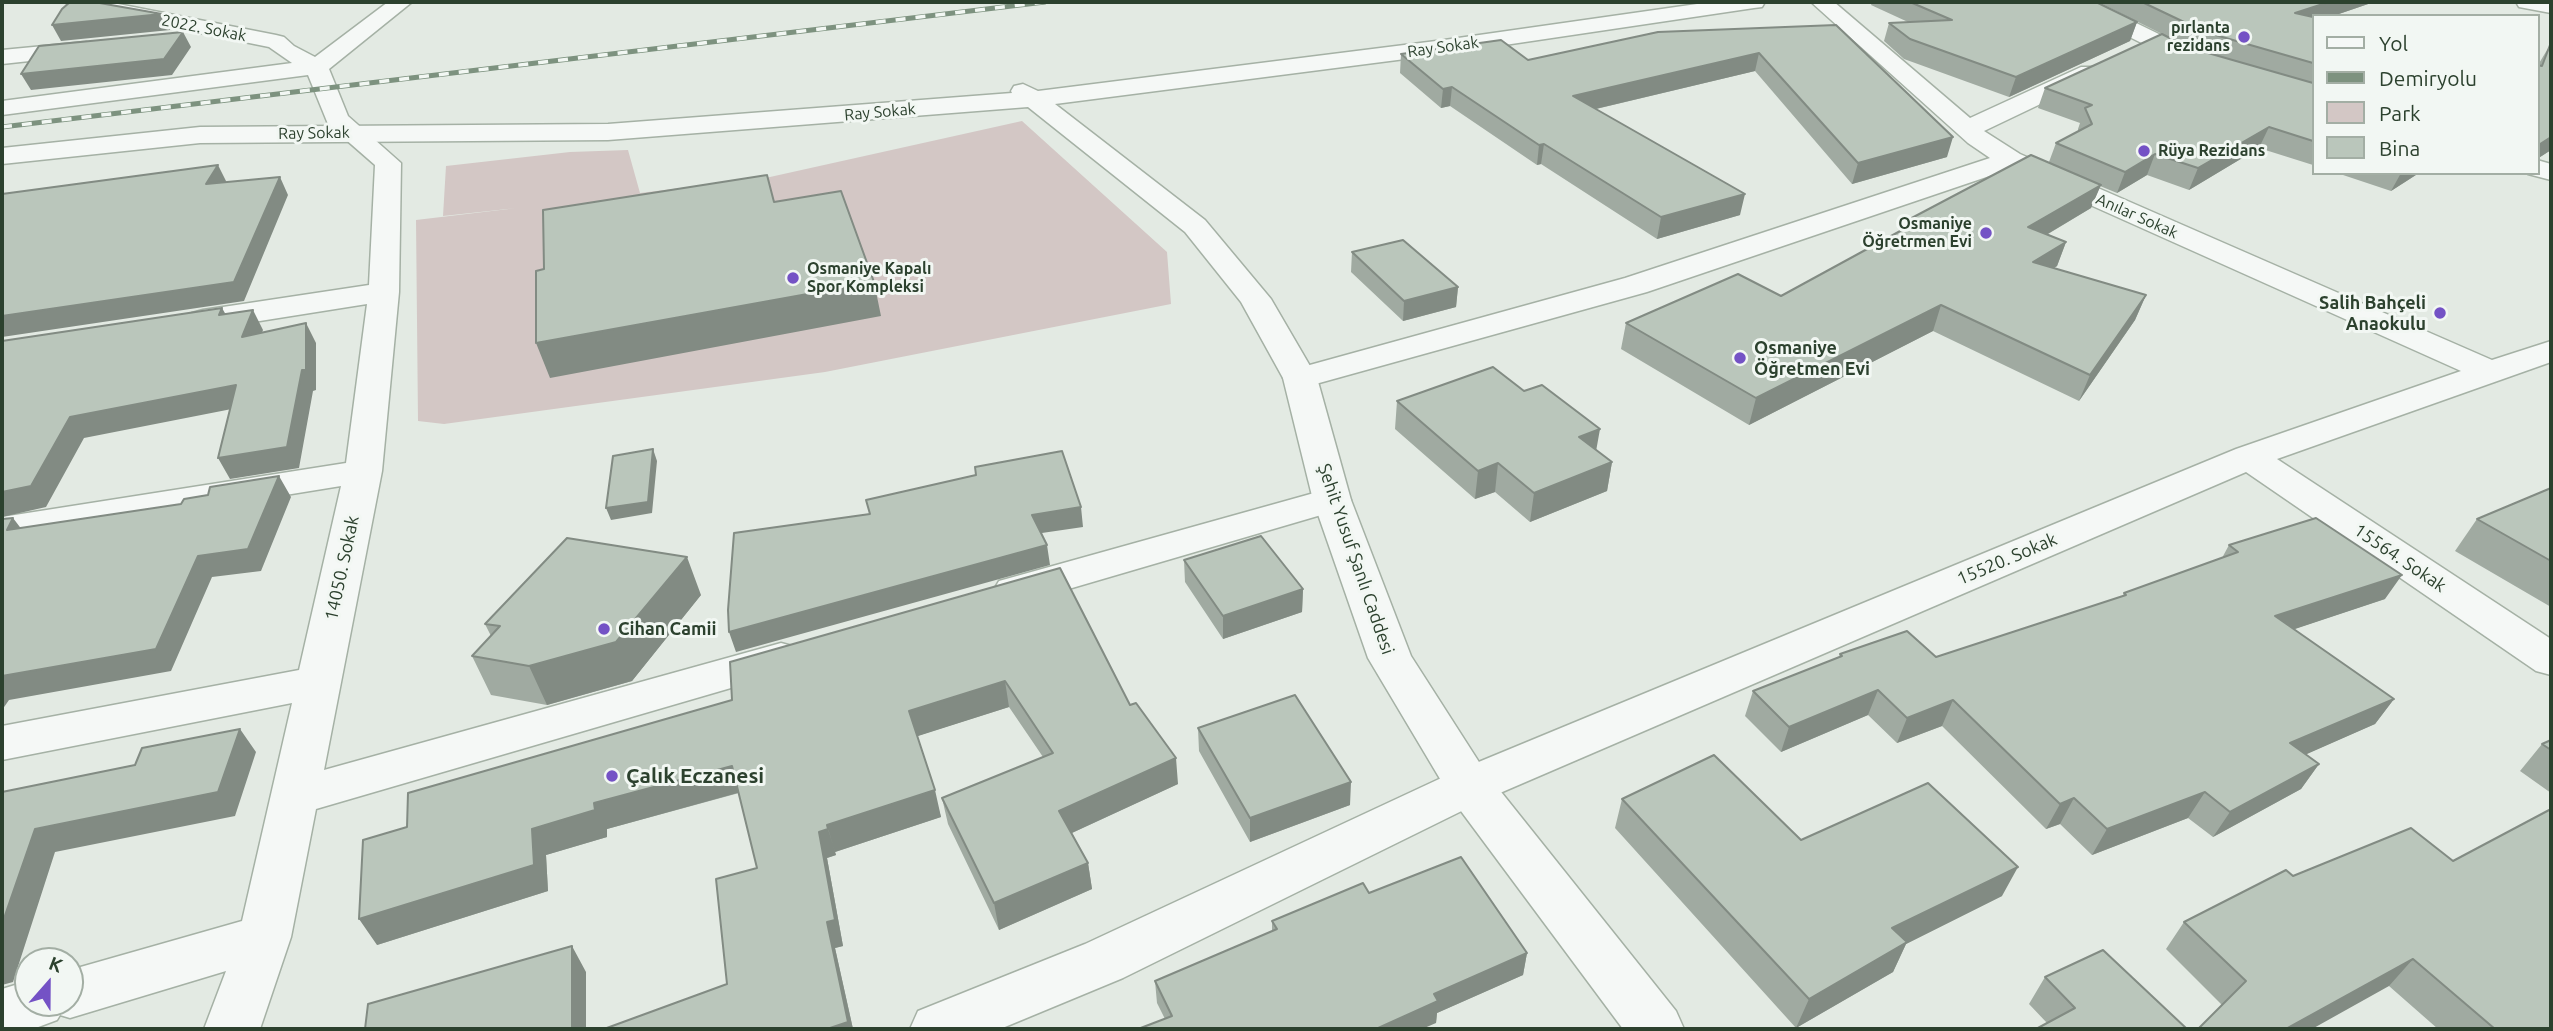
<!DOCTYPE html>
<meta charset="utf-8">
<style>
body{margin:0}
#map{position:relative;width:2553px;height:1031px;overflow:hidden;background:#e3eae3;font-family:Ubuntu,sans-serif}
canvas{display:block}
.frame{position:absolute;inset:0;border:4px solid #2c412e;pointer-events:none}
.legend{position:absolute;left:2312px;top:14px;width:228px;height:161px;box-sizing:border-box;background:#f2f7f3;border:2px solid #a3aea4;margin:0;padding:9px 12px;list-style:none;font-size:21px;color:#2c412e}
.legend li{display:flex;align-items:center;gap:14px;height:35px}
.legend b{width:35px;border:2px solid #a3aea4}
.north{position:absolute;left:14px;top:947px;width:70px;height:70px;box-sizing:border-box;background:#f2f7f3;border:2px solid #a3aea4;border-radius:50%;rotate:21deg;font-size:19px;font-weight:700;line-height:28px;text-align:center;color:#2c412e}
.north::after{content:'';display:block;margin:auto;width:24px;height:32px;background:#7452c5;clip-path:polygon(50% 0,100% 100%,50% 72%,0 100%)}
</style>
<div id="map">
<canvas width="2553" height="1031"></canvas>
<div class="frame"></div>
<ul class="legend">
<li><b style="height:9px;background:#f5f8f6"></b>Yol</li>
<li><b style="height:9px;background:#7d927f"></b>Demiryolu</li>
<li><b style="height:19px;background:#d3c7c5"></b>Park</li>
<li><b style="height:19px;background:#bac6bb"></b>Bina</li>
</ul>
<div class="north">K</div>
</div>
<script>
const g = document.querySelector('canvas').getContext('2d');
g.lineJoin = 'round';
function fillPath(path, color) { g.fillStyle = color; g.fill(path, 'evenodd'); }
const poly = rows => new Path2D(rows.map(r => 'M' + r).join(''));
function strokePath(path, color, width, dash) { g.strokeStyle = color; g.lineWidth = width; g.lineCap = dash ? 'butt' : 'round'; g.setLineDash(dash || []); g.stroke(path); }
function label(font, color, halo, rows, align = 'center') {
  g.font = font + ' Ubuntu,sans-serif'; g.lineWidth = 6; g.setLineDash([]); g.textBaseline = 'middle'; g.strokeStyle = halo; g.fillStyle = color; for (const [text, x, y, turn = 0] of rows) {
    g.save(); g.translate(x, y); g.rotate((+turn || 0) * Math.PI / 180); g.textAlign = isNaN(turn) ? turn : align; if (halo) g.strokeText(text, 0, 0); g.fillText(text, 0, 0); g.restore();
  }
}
fillPath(poly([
 [1022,121,1167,252,1171,304,825,372,444,424,418,421,416,220,517,208,443,216,446,166,570,152,628,150,640,193,770,177]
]), '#d3c7c5');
const minor = poly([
 [66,2,108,2,276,35,284,37,294,46,315,57,388,2,412,2,329,69,348,116,401,163,399,292,382,471,324,770,781,643,796,647,803,658,796,669,316,809,291,937,260,1029,204,1029,226,971,70,1018,60,1015,57,1020,33,1029,2,1029,2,989,28,981,28,1003,70,1003,70,970,242,921,292,703,2,760,2,726,299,670,341,486,2,541,2,517,346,463,367,304,203,330,192,327,187,320,192,313,203,310,369,285,375,165,328,124,308,75,2,115,2,101,292,63,269,47,77,8,69,7,66,2],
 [1811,2,1834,2,1970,118,2081,67,2097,67,2101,72,2097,77,1984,131,2020,154,2492,360,2551,341,2551,362,2277,459,2551,639,2551,675,2536,671,2246,472,1486,799,1123,978,1000,1029,910,1029,918,1011,1085,944,1452,773,2236,449,2461,371,2010,169,1647,292,1312,385,1300,388,1288,385,1283,378,1288,371,1625,278,1990,158,1968,143,1811,2],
 [2066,2,2093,2,2206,57,2210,62,2206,67,2190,67,2069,7,2066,2],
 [86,42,94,44,97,49,94,54,2,64,2,50,86,42],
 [2537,160,2551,164,2551,180,2528,174,2537,173,2537,160],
 [1332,488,1345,492,1351,500,1345,508,1014,605,999,601,993,591,999,581,1332,488]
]);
const tertiary = poly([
 [1711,2,1765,2,1762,7,1754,8,1444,54,1055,104,1205,220,1271,299,1317,378,1351,500,1411,656,1486,773,1676,1011,1684,1029,1623,1029,1452,799,1368,658,1313,500,1283,378,1241,302,1185,232,1028,107,608,140,200,143,2,164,2,148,200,127,608,124,1012,93,1011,91,1014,86,1023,84,1038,91,1444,40,1711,2],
 [2516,2,2551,2,2551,13,2519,7,2516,2]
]);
strokePath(minor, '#a5b1a5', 3);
strokePath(tertiary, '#a5b1a5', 3);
fillPath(minor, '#f5f8f6');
fillPath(tertiary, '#f5f8f6');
const rail = poly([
 [2,127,1045,2]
]);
strokePath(rail, '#7d927f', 5);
strokePath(rail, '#f2f7f3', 3.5, [10]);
fillPath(poly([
 [1872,2,2096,2,2137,22,2130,41,2009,97,1904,59,1884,41,1889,23,1908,22,1871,5],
 [2098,2,2374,2,2333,16,2313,16,2313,165,2259,148,2189,190,2147,175,2117,193,2100,186,2091,208,2048,234,2066,242,2057,266,2054,268,2146,295,2135,320,2079,401,1933,331,1749,425,1621,349,1626,323,1781,296,1903,229,1906,221,2049,162,2056,143,2078,131,2078,129,2080,123,2038,108,2045,88,2190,48],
 [1836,25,1947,157,1852,184,1755,71,1596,109,1740,215,1657,239,1541,164,1537,165,1450,106,1441,108,1400,73,1401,54,1528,60],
 [2550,45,2551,150,2537,159,2537,65,2538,65],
 [2337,173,2419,173,2391,191],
 [1352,252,1458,287,1456,307,1403,321,1351,272],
 [1397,401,1596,450,1612,462,1607,491,1530,522,1495,492,1475,499,1395,429],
 [2551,488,2551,607,2455,551,2477,519],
 [2229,545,2385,599,2294,629,2394,699,2375,724,2306,754,2319,764,2301,789,2213,837,2188,818,2092,855,2060,824,2046,829,1942,726,1897,743,1868,715,1781,752,1745,716,1753,691,1839,657,1840,654,1936,657,2123,596,2124,593,2222,558],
 [1184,560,1303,589,1302,612,1223,639,1185,582],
 [1060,568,1130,705,1178,784,1072,833,1088,863,1092,889,999,930,948,824,942,798,1043,757,1009,707,917,736,941,817,835,852,836,855,827,858,843,946,835,948,853,1029,604,1029,727,984,757,868,739,793,607,829,607,837,546,855,548,891,377,945,407,827,732,700],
 [701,595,632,681,547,705,491,695,472,656,491,636,485,624],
 [1198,728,1350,805,1250,842,1199,751],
 [2551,740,2551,793,2520,771,2542,744],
 [1622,799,1801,840,2002,896,1906,944,1893,972,1796,1028,1615,828],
 [2293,876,2551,1029,2438,1029,2389,986,2222,1005,2166,949,2184,922],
 [1369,893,1527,953,1523,975,1437,1013,1436,1023,1165,1019,1157,1003,1155,981,1272,932,1272,921],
 [2045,977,2187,1029,2047,1023,2029,1004]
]), '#a0aaa1');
fillPath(poly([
 [2329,2,2374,2,2333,16,2313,16,2313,23,2295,13],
 [162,14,170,30,61,41,52,25],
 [2137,22,2130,41,2009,97,2016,77],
 [183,32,191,47,172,75,31,90,21,74],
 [1759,53,1755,71,1570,115,1573,96],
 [1452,87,1450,106,1441,108,1443,89],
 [2269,127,2259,148,2189,190,2198,168],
 [1953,137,1947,157,1852,184,1858,163],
 [2551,137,2551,150,2537,159,2537,146],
 [1544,144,1541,164,1537,165,1539,145],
 [2155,154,2147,175,2117,193,2125,172],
 [218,165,227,183,206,184],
 [2401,173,2419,173,2391,191],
 [280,177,288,195,244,301,2,337,2,316],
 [2101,185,2091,208,2019,251,2028,227],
 [1745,194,1740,215,1657,239,1661,217],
 [2066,242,2057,266,2024,287,2033,262],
 [874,282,881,316,550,378,536,343],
 [1458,287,1456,307,1403,321,1404,301],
 [2146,295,2135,320,2079,401,2090,375],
 [1941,305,1933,331,1749,425,1756,398],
 [222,308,233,327,219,315],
 [253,310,263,330,253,357,242,337],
 [306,323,316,343,316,390,313,391,299,468,230,479,218,458],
 [236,385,247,406,84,438,46,507,2,517,2,492,70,417],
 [1600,429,1595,457,1579,437],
 [653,449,657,461,652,513,611,520,606,508],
 [1612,462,1607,491,1530,522,1534,493],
 [1498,463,1495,492,1475,499,1478,471],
 [279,476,291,497,261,571,212,577,171,671,9,700,2,710,2,676,198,556],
 [1081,507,1083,527,1035,534,1032,515],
 [13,518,29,539,7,530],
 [1047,545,1050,565,736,652,729,632],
 [687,557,701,595,632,681,547,705,529,666],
 [2402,575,2385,599,2259,641,2275,616],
 [1303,589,1302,612,1223,639,1223,616],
 [1005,681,1009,707,915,737,909,711],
 [1878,690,1868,715,1781,752,1789,727],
 [2394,699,2375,724,2273,769,2290,743],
 [1953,700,1942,726,1897,743,1907,718],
 [240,729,256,752,235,816,55,852,13,982,2,985,2,924,35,829],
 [1176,758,1178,784,1063,837,1059,811],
 [2319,764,2301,789,2213,837,2230,812],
 [732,766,741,792,607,829,607,837,546,855,548,891,377,945,359,919,532,829,594,803],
 [1351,782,1350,805,1250,842,1250,818],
 [935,790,941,817,835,852,827,825],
 [2205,792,2188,818,2092,855,2107,829],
 [2074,798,2060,824,2046,829,2060,804],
 [828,829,836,855,827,858,843,946,835,948,853,1029,827,1029,827,922,819,832],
 [1088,863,1092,889,999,930,994,903],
 [2018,867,2002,896,1906,944,1893,972,1796,1028,1809,999,1892,928],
 [572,946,586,972,586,1029,572,1029],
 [1527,953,1523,975,1437,1013,1436,1023,1422,1029,1376,1029,1434,994],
 [2413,959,2389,986,2312,1029,2286,1029]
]), '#828b83');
const building = poly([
 [70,2,94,2,162,14,52,25,62,9,70,2],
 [1910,2,2096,2,2137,22,2016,77,1910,39,1889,23,1952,20,1910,2],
 [2142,2,2329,2,2295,13,2313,17,2313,63,2205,32,2142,2],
 [1836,25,1953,137,1858,163,1759,53,1573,96,1745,194,1661,217,1544,144,1539,145,1452,87,1443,89,1401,54,1501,40,1528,60,1658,32,1836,25],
 [183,32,164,59,21,74,39,46,183,32],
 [2162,34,2187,47,2313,83,2313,141,2269,127,2198,168,2155,154,2125,172,2056,143,2092,124,2085,108,2092,105,2045,88,2162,34],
 [2550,45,2551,45,2551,137,2537,146,2537,65,2542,66,2550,45],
 [2031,155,2101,185,2028,227,2066,242,2033,262,2146,295,2090,375,1941,305,1756,398,1626,323,1738,274,1781,296,1913,224,1906,221,2031,155],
 [218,165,206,184,280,177,234,282,2,316,2,194,218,165],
 [767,175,774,202,841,191,874,282,536,343,536,271,544,269,543,210,767,175],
 [1403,240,1458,287,1404,301,1352,252,1403,240],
 [222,308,219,315,253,310,242,337,306,323,306,370,302,370,287,447,218,458,236,385,70,417,31,486,2,492,2,341,222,308],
 [1493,367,1524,391,1542,385,1600,429,1579,437,1612,462,1534,493,1498,463,1478,471,1397,401,1493,367],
 [653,449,648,502,606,508,613,456,653,449],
 [1062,451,1081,507,1032,515,1047,545,729,632,728,610,734,533,870,514,866,500,976,475,975,467,1062,451],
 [279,476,248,549,198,556,156,649,2,676,2,519,13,518,7,530,181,504,184,499,208,495,210,487,279,476],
 [2551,488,2551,561,2477,519,2551,488],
 [2316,518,2402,575,2275,616,2394,699,2290,743,2319,764,2230,812,2205,792,2107,829,2074,798,2060,804,1953,700,1907,718,1878,690,1789,727,1753,691,1842,656,1840,654,1907,631,1936,657,2126,595,2124,593,2238,552,2229,545,2316,518],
 [1261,536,1303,589,1223,616,1184,560,1261,536],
 [567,538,687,557,616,642,529,666,472,656,500,626,485,624,567,538],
 [1060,568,1130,705,1136,703,1176,758,1059,811,1088,863,994,903,942,798,1053,753,1005,681,909,711,935,790,827,825,828,829,819,832,835,920,827,922,848,1022,827,1029,604,1029,727,984,716,879,757,868,732,766,594,803,595,810,532,829,534,865,359,919,363,840,407,827,408,793,732,700,730,662,1060,568],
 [1295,695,1351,782,1250,818,1198,728,1295,695],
 [240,729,218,792,35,829,2,924,2,792,135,765,142,748,240,729],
 [2551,740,2551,750,2542,744,2551,740],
 [1714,755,1801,840,1928,783,2018,867,1892,928,1907,942,1809,999,1622,799,1714,755],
 [2551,809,2551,1029,2495,1029,2413,959,2286,1029,2198,1029,2246,981,2184,922,2286,870,2293,876,2411,828,2453,861,2551,809],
 [1461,857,1527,953,1434,994,1438,1001,1376,1029,1138,1029,1172,1016,1155,981,1277,929,1272,921,1363,883,1369,893,1461,857],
 [572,946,572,1029,365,1029,368,1004,572,946],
 [2103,950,2187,1029,2036,1029,2075,1008,2045,977,2103,950]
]);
fillPath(building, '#bac6bb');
strokePath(building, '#828b83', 2);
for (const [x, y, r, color] of [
 [2244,37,7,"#7452c5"],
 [2144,151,7,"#7452c5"],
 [1986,233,7,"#7452c5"],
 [793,278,7,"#7452c5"],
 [2440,313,7,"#7452c5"],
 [1740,358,7,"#7452c5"],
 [604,629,7,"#7452c5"],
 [612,776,7,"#7452c5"]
]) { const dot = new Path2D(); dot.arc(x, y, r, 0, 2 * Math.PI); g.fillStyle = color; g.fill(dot); strokePath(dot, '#f2f7f3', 2.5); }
label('16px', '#2c412e', '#f2f7f3', [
 ["2022. Sokak",204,28,11],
 ["Ray Sokak",1443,47,-8],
 ["Ray Sokak",880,112,-5],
 ["Ray Sokak",314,133,-1],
 ["Anılar Sokak",2137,216,24]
]);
label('bold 16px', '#2c412e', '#f2f7f3', [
 ["pırlanta",2230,28],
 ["rezidans",2230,46],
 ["Rüya Rezidans",2158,151,"left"],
 ["Osmaniye",1972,224],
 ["Öğretrmen Evi",1972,242],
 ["Osmaniye Kapalı",807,269,"left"],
 ["Spor Kompleksi",807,287,"left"]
], 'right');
label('bold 18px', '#2c412e', '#f2f7f3', [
 ["Salih Bahçeli",2426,303,"right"],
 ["Anaokulu",2426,324,"right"],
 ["Osmaniye",1754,348],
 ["Öğretmen Evi",1754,369],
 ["Cihan Camii",618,629]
], 'left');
label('18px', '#2c412e', '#f2f7f3', [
 ["15564. Sokak",2400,558,34],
 ["Şehit Yusuf Şanlı Caddesi",1356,559,71],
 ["15520. Sokak",2007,559,-23],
 ["14050. Sokak",342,568,-78]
]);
label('bold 21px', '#2c412e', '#f2f7f3', [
 ["Çalık Eczanesi",626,776]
], 'left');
</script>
